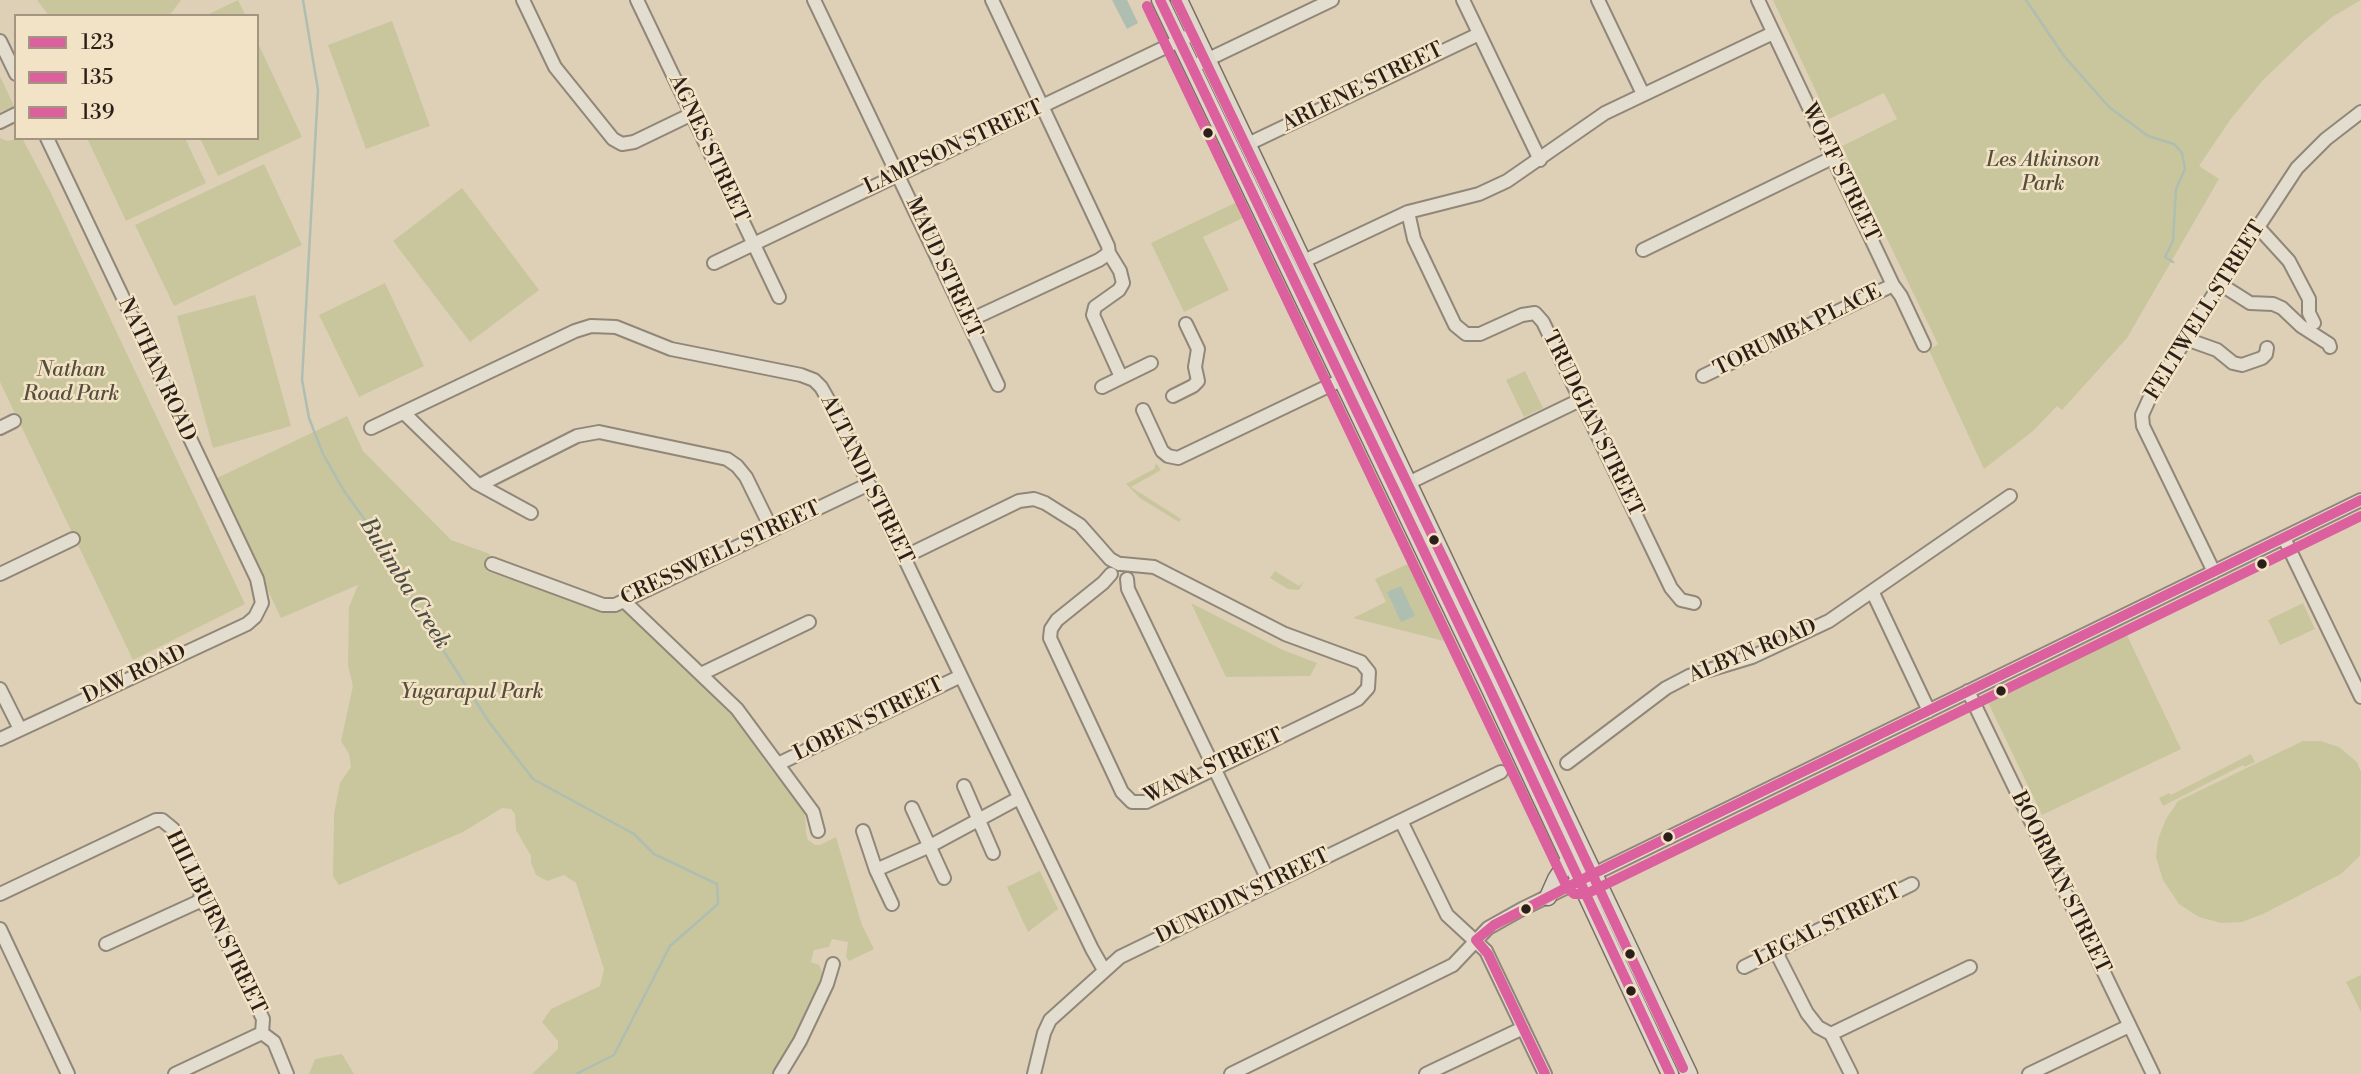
<!DOCTYPE html>
<style>
body{margin:0}
#map{position:relative;width:2361px;height:1074px;overflow:hidden;background:#ddd0b7;font-family:"Libre Bodoni",serif}
canvas{display:block}
.legend{position:absolute;left:14px;top:14px;width:245px;height:126px;box-sizing:border-box;background:#f3e3c6;border:2px solid #a39581;margin:0;padding:9px 12px;list-style:none;font-size:21px;color:#2b1f1a}
.legend li{display:flex;align-items:center;gap:14px;height:35px}
.legend b{width:35px;border:2px solid #a39581}
</style>
<div id="map">
<canvas width="2361" height="1074"></canvas>
<ul class="legend">
<li><b style="height:9px;background:#db609d"></b>123</li>
<li><b style="height:9px;background:#db609d"></b>135</li>
<li><b style="height:9px;background:#db609d"></b>139</li>
</ul>
</div>
<script>
const g = document.querySelector('canvas').getContext('2d');
g.lineJoin = 'round';
function fillPath(path, color) { g.fillStyle = color; g.fill(path, 'evenodd'); }
const poly = rows => new Path2D(rows.map(r => 'M' + r).join(''));
function strokePath(path, color, width, dash) { g.strokeStyle = color; g.lineWidth = width; g.lineCap = dash ? 'butt' : 'round'; g.setLineDash(dash || []); g.stroke(path); }
function label(font, color, halo, rows, align = 'center') {
  g.font = font + ' "Libre Bodoni",serif'; g.lineWidth = 5; g.setLineDash([]); g.textBaseline = 'middle'; g.strokeStyle = halo; g.fillStyle = color; for (const [text, x, y, turn = 0] of rows) {
    g.save(); g.translate(x, y); g.rotate((+turn || 0) * Math.PI / 180); g.textAlign = isNaN(turn) ? turn : align; if (halo) g.strokeText(text, 0, 0); g.fillText(text, 0, 0); g.restore();
  }
}
fillPath(poly([
 [37,0,181,0,169,16,49,16],
 [238,0,246,16,205,16],
 [1773,0,2361,0,2332,17,2304,41,2263,80,2230,120,2199,166,2219,179,2127,338,2062,410,2057,406,2033,431,1984,469,1929,350,1938,344,1842,146,1897,119,1884,93,1829,119],
 [392,21,430,126,366,149,328,45],
 [257,41,302,137,218,176,200,138,257,138],
 [0,76,14,106,0,112],
 [0,138,7,141,22,138,50,191,245,604,133,660,0,382],
 [87,138,185,138,206,183,126,221],
 [264,164,302,245,174,306,135,225],
 [462,188,539,290,470,342,393,241],
 [1239,201,1243,203,1249,215,1203,237,1229,290,1184,312,1151,243],
 [385,283,424,366,359,397,319,315],
 [255,295,291,426,213,448,177,316],
 [1525,371,1543,408,1524,417,1506,380],
 [347,416,363,451,451,540,490,554,486,571,598,609,624,611,730,712,770,768,805,811,806,834,808,840,815,845,820,845,836,837,862,925,874,949,849,961,846,957,848,942,832,939,829,947,814,950,811,962,819,965,822,971,821,977,799,1034,776,1074,532,1074,558,1049,558,1041,542,1022,551,1009,600,986,604,969,576,883,564,875,547,881,536,875,531,863,531,856,516,830,515,814,511,809,502,808,463,832,339,885,333,876,334,814,340,783,351,767,349,754,341,741,353,686,348,666,349,607,358,585,281,618,215,479],
 [1156,463,1161,470,1131,487,1181,519,1179,522,1140,498,1126,484,1154,469],
 [1410,563,1437,622,1444,641,1353,618,1386,602,1375,579],
 [1275,571,1299,586,1304,581,1299,590,1288,589,1270,578],
 [1191,603,1283,650,1317,663,1310,676,1226,677],
 [2303,603,2315,629,2280,645,2268,620],
 [2124,629,2181,749,2042,815,1985,696],
 [2303,741,2321,741,2339,747,2357,762,2361,772,2360,856,2341,874,2263,914,2242,922,2221,923,2199,917,2179,904,2163,880,2156,857,2158,839,2166,819,2178,801],
 [2251,754,2255,762,2244,767,2243,765,2163,806,2159,798,2169,793,2171,795],
 [1040,871,1058,909,1028,932,1007,887],
 [2361,975,2361,1012,2346,982],
 [342,1054,354,1074,309,1074,315,1059]
]), '#c9c69d');
fillPath(poly([
 [1112,0,1127,0,1138,23,1127,29],
 [1401,586,1415,616,1401,622,1387,592]
]), '#aebeb1');
strokePath(poly([
 [303,0,318,90,302,380,309,418,323,454,344,491,376,535,415,606,489,722,533,779,634,834,654,854,717,884,718,904,670,946,614,1055,576,1074],
 [2026,0,2064,56,2109,107,2148,136,2174,144,2182,153,2185,169,2176,189,2173,241,2165,257,2173,262]
]), '#aebeb1', 2.5);
const minor = poly([
 [523,0,555,67,613,139,622,144,634,142,692,114],
 [637,0,779,297],
 [814,0,998,385],
 [1463,0,1540,160],
 [1598,0,1643,94],
 [1758,0,1893,285,1901,296,1924,345],
 [0,41,16,74],
 [1192,67,1332,0],
 [0,122,16,114],
 [1248,144,1479,34],
 [1408,212,1414,239,1455,325,1466,334,1480,334,1522,315,1535,313,1543,322,1671,588,1681,600,1694,603],
 [2258,227,2289,261,2309,299,2309,313,2314,323],
 [1643,250,1832,158],
 [1109,253,1120,271,1123,283,1119,290,1095,307,1093,315,1121,377],
 [1304,261,1408,212,1479,194,1507,181,1605,113,1773,33],
 [714,263,1195,33],
 [2220,284,2250,303,2273,304,2282,308,2301,326,2329,344,2330,347],
 [968,321,1099,260,1109,253,1108,246,992,0],
 [2186,339,2217,350,2233,363,2242,365,2262,358,2266,354,2267,348],
 [1703,376,1893,285],
 [1102,387,1151,363],
 [1173,396,1193,386,1198,381,1195,367,1198,349,1186,324],
 [1143,410,1162,451,1168,456,1178,458,1341,380],
 [404,413,476,483,531,513],
 [0,428,14,421],
 [371,428,575,331,591,326,616,327,671,349,801,375,814,380,821,387,829,401,1092,949,1104,970],
 [480,485,577,436,599,432,727,459,737,466,746,477,772,530],
 [1400,487,1580,400],
 [2284,538,2361,697],
 [904,557,1019,501,1034,499,1045,503,1080,525,1110,559,1119,564],
 [492,564,603,605,615,605,869,484],
 [2214,572,2143,426,2142,415,2151,395,2214,294,2297,168,2326,139,2361,112],
 [0,574,73,539],
 [1111,574,1103,583,1057,620,1051,629,1050,638,1122,792,1132,802,1146,802,1358,699,1368,688,1369,672,1361,662,1285,634,1154,567,1122,564],
 [1127,579,1128,589,1270,884],
 [1873,593,1929,711],
 [624,601,737,709,813,812,818,831],
 [701,674,809,622],
 [0,689,20,729],
 [1968,691,2153,1074],
 [0,739,247,624,255,617,262,603,257,579,47,138],
 [1567,763,1666,688,1689,676,1752,657,1829,621,2010,496],
 [778,764,961,676],
 [964,786,993,853],
 [912,808,944,878],
 [1401,821,1447,915,1486,951,1545,1074],
 [863,831,876,870,892,904],
 [876,870,930,846,1019,798],
 [0,894,156,820,162,820,173,829,201,888,200,901,211,910,263,1019,262,1033,274,1042,287,1074],
 [0,929,68,1074],
 [106,944,200,901],
 [1776,952,1807,1013,1818,1027,1831,1034,1851,1074],
 [1744,967,1912,884],
 [1831,1034,1970,967],
 [175,1074,262,1033],
 [780,1074,800,1041,827,984,833,964],
 [1034,1074,1044,1033,1050,1020,1120,957,1501,772],
 [1231,1074,1453,965,1488,928,1522,909,2361,500],
 [1426,1074,1523,1028],
 [2029,1074,2129,1026]
]);
const major = poly([
 [1160,0,1487,683,1670,1074],
 [1179,0,1689,1074],
 [1548,897,1556,879,1570,858]
]);
strokePath(minor, '#918779', 16);
strokePath(major, '#787064', 19);
strokePath(minor, '#e3ddd0', 12);
strokePath(major, '#dfd7c9', 16);
strokePath(poly([
 [1160,0,1487,683,1670,1074],
 [1476,940,1494,925,1595,873,2361,500],
 [1476,940,1488,954,1545,1074]
]), '#db609d', 10);
strokePath(poly([
 [1147,6,1567,887,1574,894,1586,894,2361,516]
]), '#db609d', 10);
strokePath(poly([
 [1176,0,1500,677,1683,1068]
]), '#db609d', 10);
for (const [x, y, r, color] of [
 [1208,133,6,"#2b1f1a"],
 [1434,540,6,"#2b1f1a"],
 [2262,564,6,"#2b1f1a"],
 [2001,691,6,"#2b1f1a"],
 [1668,837,6,"#2b1f1a"],
 [1526,909,6,"#2b1f1a"],
 [1630,954,6,"#2b1f1a"],
 [1631,991,6,"#2b1f1a"]
]) { const dot = new Path2D(); dot.arc(x, y, r, 0, 2 * Math.PI); g.fillStyle = color; g.fill(dot); strokePath(dot, '#f3e3c6', 2.5); }
label('21px', '#2b1f1a', '#f3e3c6', [
 ["ARLENE STREET",1363,88,-26],
 ["LAMPSON STREET",954,148,-25],
 ["AGNES STREET",708,149,65],
 ["WOFF STREET",1840,173,64],
 ["MAUD STREET",943,268,65],
 ["FELTWELL STREET",2206,311,-58],
 ["TORUMBA PLACE",1798,331,-26],
 ["NATHAN ROAD",156,370,65],
 ["TRUDGIAN STREET",1592,424,64],
 ["ALTANDI STREET",866,480,64],
 ["CRESSWELL STREET",721,554,-25],
 ["ALBYN ROAD",1753,652,-22],
 ["DAW ROAD",135,675,-25],
 ["LOBEN STREET",869,720,-26],
 ["WANA STREET",1214,767,-25],
 ["BOORMAN STREET",2060,883,64],
 ["DUNEDIN STREET",1243,897,-26],
 ["HILLBURN STREET",215,923,64],
 ["LEGAL STREET",1828,926,-26]
]);
label('italic 21px', '#554e3b', '#f3e3c6', [
 ["Les Atkinson",2043,161],
 ["Park",2043,185],
 ["Nathan",71,371],
 ["Road Park",71,395],
 ["Yugarapul Park",472,693]
]);
label('italic 23px', '#4c4d46', '#f3e3c6', [
 ["Bulimba Creek",404,584,58]
]);
</script>
